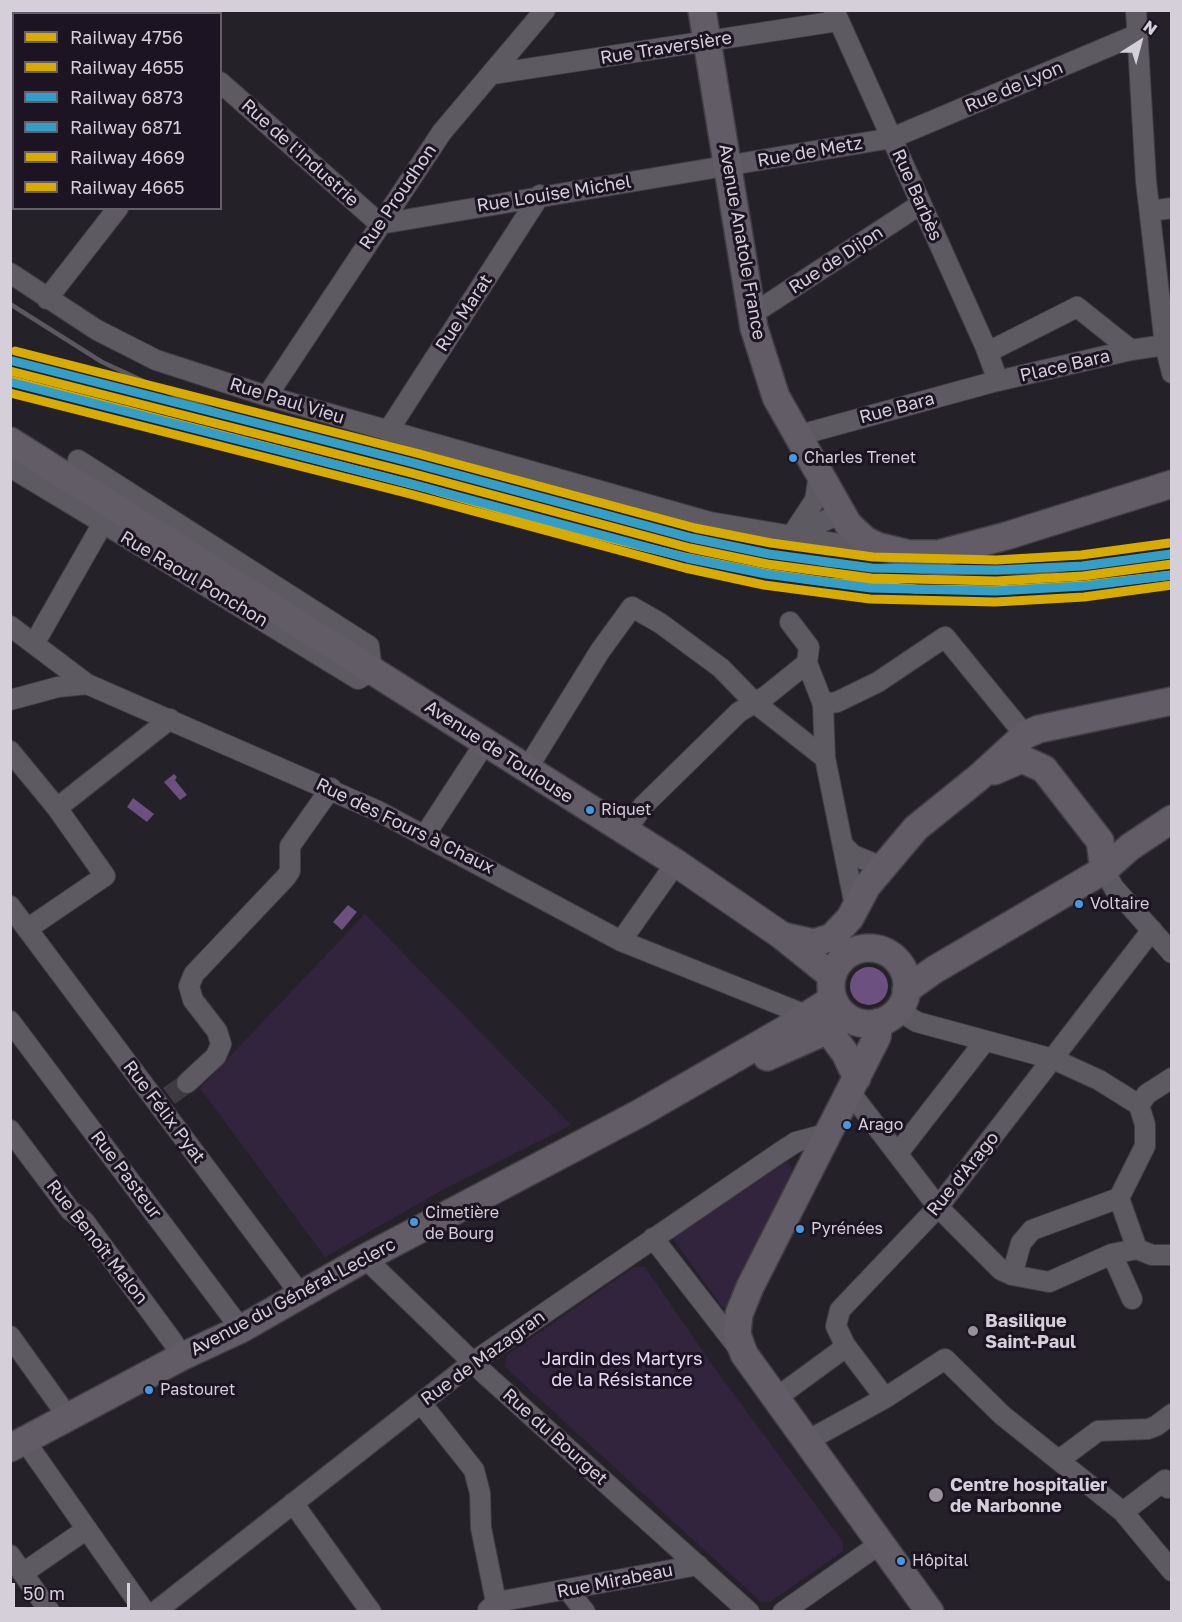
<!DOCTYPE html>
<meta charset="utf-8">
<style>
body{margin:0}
#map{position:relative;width:1182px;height:1622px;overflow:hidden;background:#252128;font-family:"Golos Text",sans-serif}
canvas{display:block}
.frame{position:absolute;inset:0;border:12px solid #d4cfd8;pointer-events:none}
.legend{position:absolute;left:12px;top:12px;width:210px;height:198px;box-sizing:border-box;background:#1c1422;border:2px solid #665f6b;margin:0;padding:8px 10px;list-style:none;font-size:18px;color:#d4cfd8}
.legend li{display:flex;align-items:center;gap:12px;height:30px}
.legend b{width:30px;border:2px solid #665f6b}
.north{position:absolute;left:1110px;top:12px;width:60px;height:60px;-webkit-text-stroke:4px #1c1422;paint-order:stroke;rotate:36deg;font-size:16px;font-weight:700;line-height:24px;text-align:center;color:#d4cfd8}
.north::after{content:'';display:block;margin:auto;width:21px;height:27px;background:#d4cfd8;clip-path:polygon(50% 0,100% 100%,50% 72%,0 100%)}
.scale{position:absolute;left:12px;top:1583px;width:118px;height:27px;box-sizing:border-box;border:3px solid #d4cfd8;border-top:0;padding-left:8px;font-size:18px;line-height:21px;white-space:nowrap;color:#d4cfd8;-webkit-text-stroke:4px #1c1422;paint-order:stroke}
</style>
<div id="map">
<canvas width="1182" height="1622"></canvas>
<div class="frame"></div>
<ul class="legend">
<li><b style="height:8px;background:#d8ab00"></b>Railway 4756</li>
<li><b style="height:8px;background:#d8ab00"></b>Railway 4655</li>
<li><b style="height:8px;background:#339ec7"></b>Railway 6873</li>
<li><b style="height:8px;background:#339ec7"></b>Railway 6871</li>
<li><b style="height:8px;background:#d8ab00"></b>Railway 4669</li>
<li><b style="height:8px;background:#d8ab00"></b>Railway 4665</li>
</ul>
<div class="north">N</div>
<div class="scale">50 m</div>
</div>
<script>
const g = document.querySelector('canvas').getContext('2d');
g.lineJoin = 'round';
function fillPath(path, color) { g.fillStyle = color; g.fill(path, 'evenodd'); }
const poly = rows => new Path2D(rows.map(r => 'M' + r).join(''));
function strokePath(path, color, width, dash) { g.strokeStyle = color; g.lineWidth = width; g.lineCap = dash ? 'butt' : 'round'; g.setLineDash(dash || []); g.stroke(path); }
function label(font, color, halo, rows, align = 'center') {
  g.font = font + ' "Golos Text",sans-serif'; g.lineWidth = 6; g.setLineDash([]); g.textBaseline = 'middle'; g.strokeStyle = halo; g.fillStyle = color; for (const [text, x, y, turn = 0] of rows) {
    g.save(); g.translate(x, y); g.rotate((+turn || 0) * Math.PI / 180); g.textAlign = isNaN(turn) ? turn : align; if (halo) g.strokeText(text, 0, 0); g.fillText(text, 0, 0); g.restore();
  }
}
fillPath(poly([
 [365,914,571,1125,444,1189,325,1257,200,1088],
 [779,1162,786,1162,791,1166,792,1171,727,1307,723,1308,671,1236],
 [634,1267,645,1267,713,1366,843,1542,843,1551,770,1602,761,1602,505,1367,507,1355]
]), '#32243d');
fillPath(poly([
 [174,774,177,777,175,780,187,795,180,800,164,782],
 [133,798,154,814,147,822,127,807],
 [348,905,357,912,342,930,333,922],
 '850 986a19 19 0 1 1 38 0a19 19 0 1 1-38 0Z'
]), '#6b5080');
strokePath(poly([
 [169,1096,187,1083]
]), '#3f3b42', 20, [20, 10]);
const street = poly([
 [142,10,145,14],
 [834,10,986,348,998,381],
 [1136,10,1146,181,1165,345,1172,373],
 [493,74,838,21],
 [220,82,380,224,892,138,1136,35],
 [1158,210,1172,208],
 [10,273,97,330,156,360,267,396,710,522,840,544,865,540],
 [47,299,118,208],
 [751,315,921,204],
 [988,352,1077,307,1131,350,1165,345],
 [267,396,442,132,545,10],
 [388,431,540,195],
 [796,436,993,382,1131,350],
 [10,467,103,523],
 [792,535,815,500,819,475],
 [792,535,840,514],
 [790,622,809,647,807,663,823,704,825,758,855,906],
 [10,626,87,684,378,811,621,941,806,1015],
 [34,644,103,523,358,679,372,671,369,646,78,460],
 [10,700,58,687,87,684],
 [823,704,837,702,878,682,945,637,1025,735],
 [10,751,57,808,105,876,27,929],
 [527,769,600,651,632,607,660,623,721,668,755,703,825,758],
 [57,808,170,719],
 [625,832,643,806,739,712,766,696,807,663],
 [425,835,485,743],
 [843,845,853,855,882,867],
 [1104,870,1114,888,1172,953],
 [10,906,301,1295],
 [621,941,676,863],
 [898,1010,917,1022,1053,1059,1099,1080,1139,1105],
 [10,1021,241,1329],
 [187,1083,216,1056,221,1044,217,1031,193,1000,189,986,194,974,286,877,290,871,290,846,331,788],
 [850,1092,938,1207,1001,1270,1012,1275,1049,1282,1112,1254,1137,1249,1152,1255,1172,1255],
 [10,1130,70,1210,84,1221,173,1342,181,1357],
 [898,1153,985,1041],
 [1119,1198,1137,1249],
 [653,1238,740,1350],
 [1112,1254,1132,1299],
 [365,1258,485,1374,749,1612],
 [1012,1275,1021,1243,1032,1230,1119,1198,1145,1146,1145,1125,1139,1105,1147,1094,1172,1078],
 [10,1336,68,1417],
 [776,1398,839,1352,845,1345],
 [885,1398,845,1345,836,1326,840,1310,938,1207,1152,930],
 [421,1403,474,1470,480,1493,481,1528,498,1612],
 [25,1441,145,1612],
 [807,1441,885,1398,945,1359,1002,1415,1123,1512,1172,1571],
 [1059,1460,1098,1431,1148,1429,1156,1426,1172,1414],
 [293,1503,371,1612],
 [1123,1512,1165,1480,1168,1488],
 [10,1555,50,1612],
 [23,1573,87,1529],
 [568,1590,585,1612],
 [488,1610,497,1602,698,1565],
 [155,1612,473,1362,779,1153,796,1142,829,1133],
 [783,1612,881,1543]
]);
const secondary = poly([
 [702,10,754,328,776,397,848,524,865,540,877,546,910,554,938,554,1006,536,1172,484],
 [10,441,676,863,781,935,832,976],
 [994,771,1022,759,1044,769,1100,841,1104,870],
 [782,936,814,943,832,937,850,918,867,886,916,828,978,778,1025,735,1039,729,1172,701],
 '831 986a38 38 0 1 1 76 0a38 38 0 1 1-76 0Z',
 [906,990,934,970,1104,870,1130,847,1172,819],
 [879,1022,877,1037,750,1287,739,1314,737,1334,744,1354,930,1612],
 [828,1030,845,1053,857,1078],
 [767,1057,828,1030,847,1017],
 [10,1448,181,1357,241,1329,365,1258,640,1113,786,1029,833,999]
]);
strokePath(street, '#413e43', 22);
strokePath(secondary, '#413e43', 30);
strokePath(street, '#5e5a62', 20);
strokePath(secondary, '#615c65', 27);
strokePath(poly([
 [10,304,102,362,187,401,245,420,690,540,829,565,938,573,1045,572,1172,554]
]), '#5c585f', 4.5);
strokePath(poly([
 [10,380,426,488,550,524,689,558,765,573,828,582,916,589,994,590,1085,585,1172,575]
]), '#d8ab00', 9);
strokePath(poly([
 [10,371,411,473,690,548,767,564,871,578,996,581,1083,576,1172,564]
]), '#d8ab00', 9);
strokePath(poly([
 [10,382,408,483,687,558,766,574,871,588,996,591,1084,586,1172,575]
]), '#339ec7', 9);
strokePath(poly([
 [13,361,414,463,692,538,769,554,872,568,996,570,1082,566,1171,554]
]), '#339ec7', 9);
strokePath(poly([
 [10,393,406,493,685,568,764,585,870,599,995,602,1084,597,1172,585]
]), '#d8ab00', 9);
strokePath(poly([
 [15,351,416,453,695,528,771,543,873,557,996,560,1081,555,1169,543]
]), '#d8ab00', 9);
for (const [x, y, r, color] of [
 [793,458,5,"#4699e1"],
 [590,810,5,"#4699e1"],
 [1079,904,5,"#4699e1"],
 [847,1125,5,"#4699e1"],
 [414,1222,5,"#4699e1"],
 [800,1229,5,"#4699e1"],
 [973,1331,6,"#97929a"],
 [149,1390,5,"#4699e1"],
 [936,1495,8,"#97929a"],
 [901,1561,5,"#4699e1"]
]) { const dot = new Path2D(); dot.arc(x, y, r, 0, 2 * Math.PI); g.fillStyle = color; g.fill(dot); strokePath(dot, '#1c1422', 2); }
label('16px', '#d4cfd8', '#1c1422', [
 ["Charles Trenet",804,458],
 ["Riquet",601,810],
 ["Voltaire",1090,904],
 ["Arago",858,1125],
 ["Cimetière",425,1213],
 ["de Bourg",425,1234],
 ["Pyrénées",811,1229],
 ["Pastouret",160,1390],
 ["Hôpital",912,1561]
], 'left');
label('18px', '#d4cfd8', '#1c1422', [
 ["Rue Traversière",666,48,-9],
 ["Rue de Lyon",1014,87,-23],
 ["Rue de Metz",810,152,-10],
 ["Rue de l'Industrie",300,153,42],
 ["Rue Louise Michel",554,194,-9],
 ["Rue Barbès",917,195,66],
 ["Rue Proudhon",398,197,-56],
 ["Avenue Anatole France",742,242,80],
 ["Rue de Dijon",836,260,-33],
 ["Rue Marat",464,313,-57],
 ["Place Bara",1065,366,-13],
 ["Rue Paul Vieu",287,401,17],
 ["Rue Bara",897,408,-15],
 ["Rue Raoul Ponchon",194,579,31],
 ["Avenue de Toulouse",499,752,33],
 ["Rue des Fours à Chaux",405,826,26],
 ["Rue Félix Pyat",164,1112,53],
 ["Rue d'Arago",963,1174,-51],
 ["Rue Pasteur",126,1175,53],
 ["Rue Benoît Malon",97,1242,52],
 ["Avenue du Général Leclerc",293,1297,-28],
 ["Rue de Mazagran",483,1358,-36],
 ["Rue du Bourget",555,1437,42],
 ["Rue Mirabeau",615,1581,-11]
]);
label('bold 18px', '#d4cfd8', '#1c1422', [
 ["Basilique",985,1321],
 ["Saint-Paul",985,1342],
 ["Centre hospitalier",950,1485],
 ["de Narbonne",950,1506]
], 'left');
label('18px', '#e8d7f8', '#1c1422', [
 ["Jardin des Martyrs",622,1359],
 ["de la Résistance",622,1380]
]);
</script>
